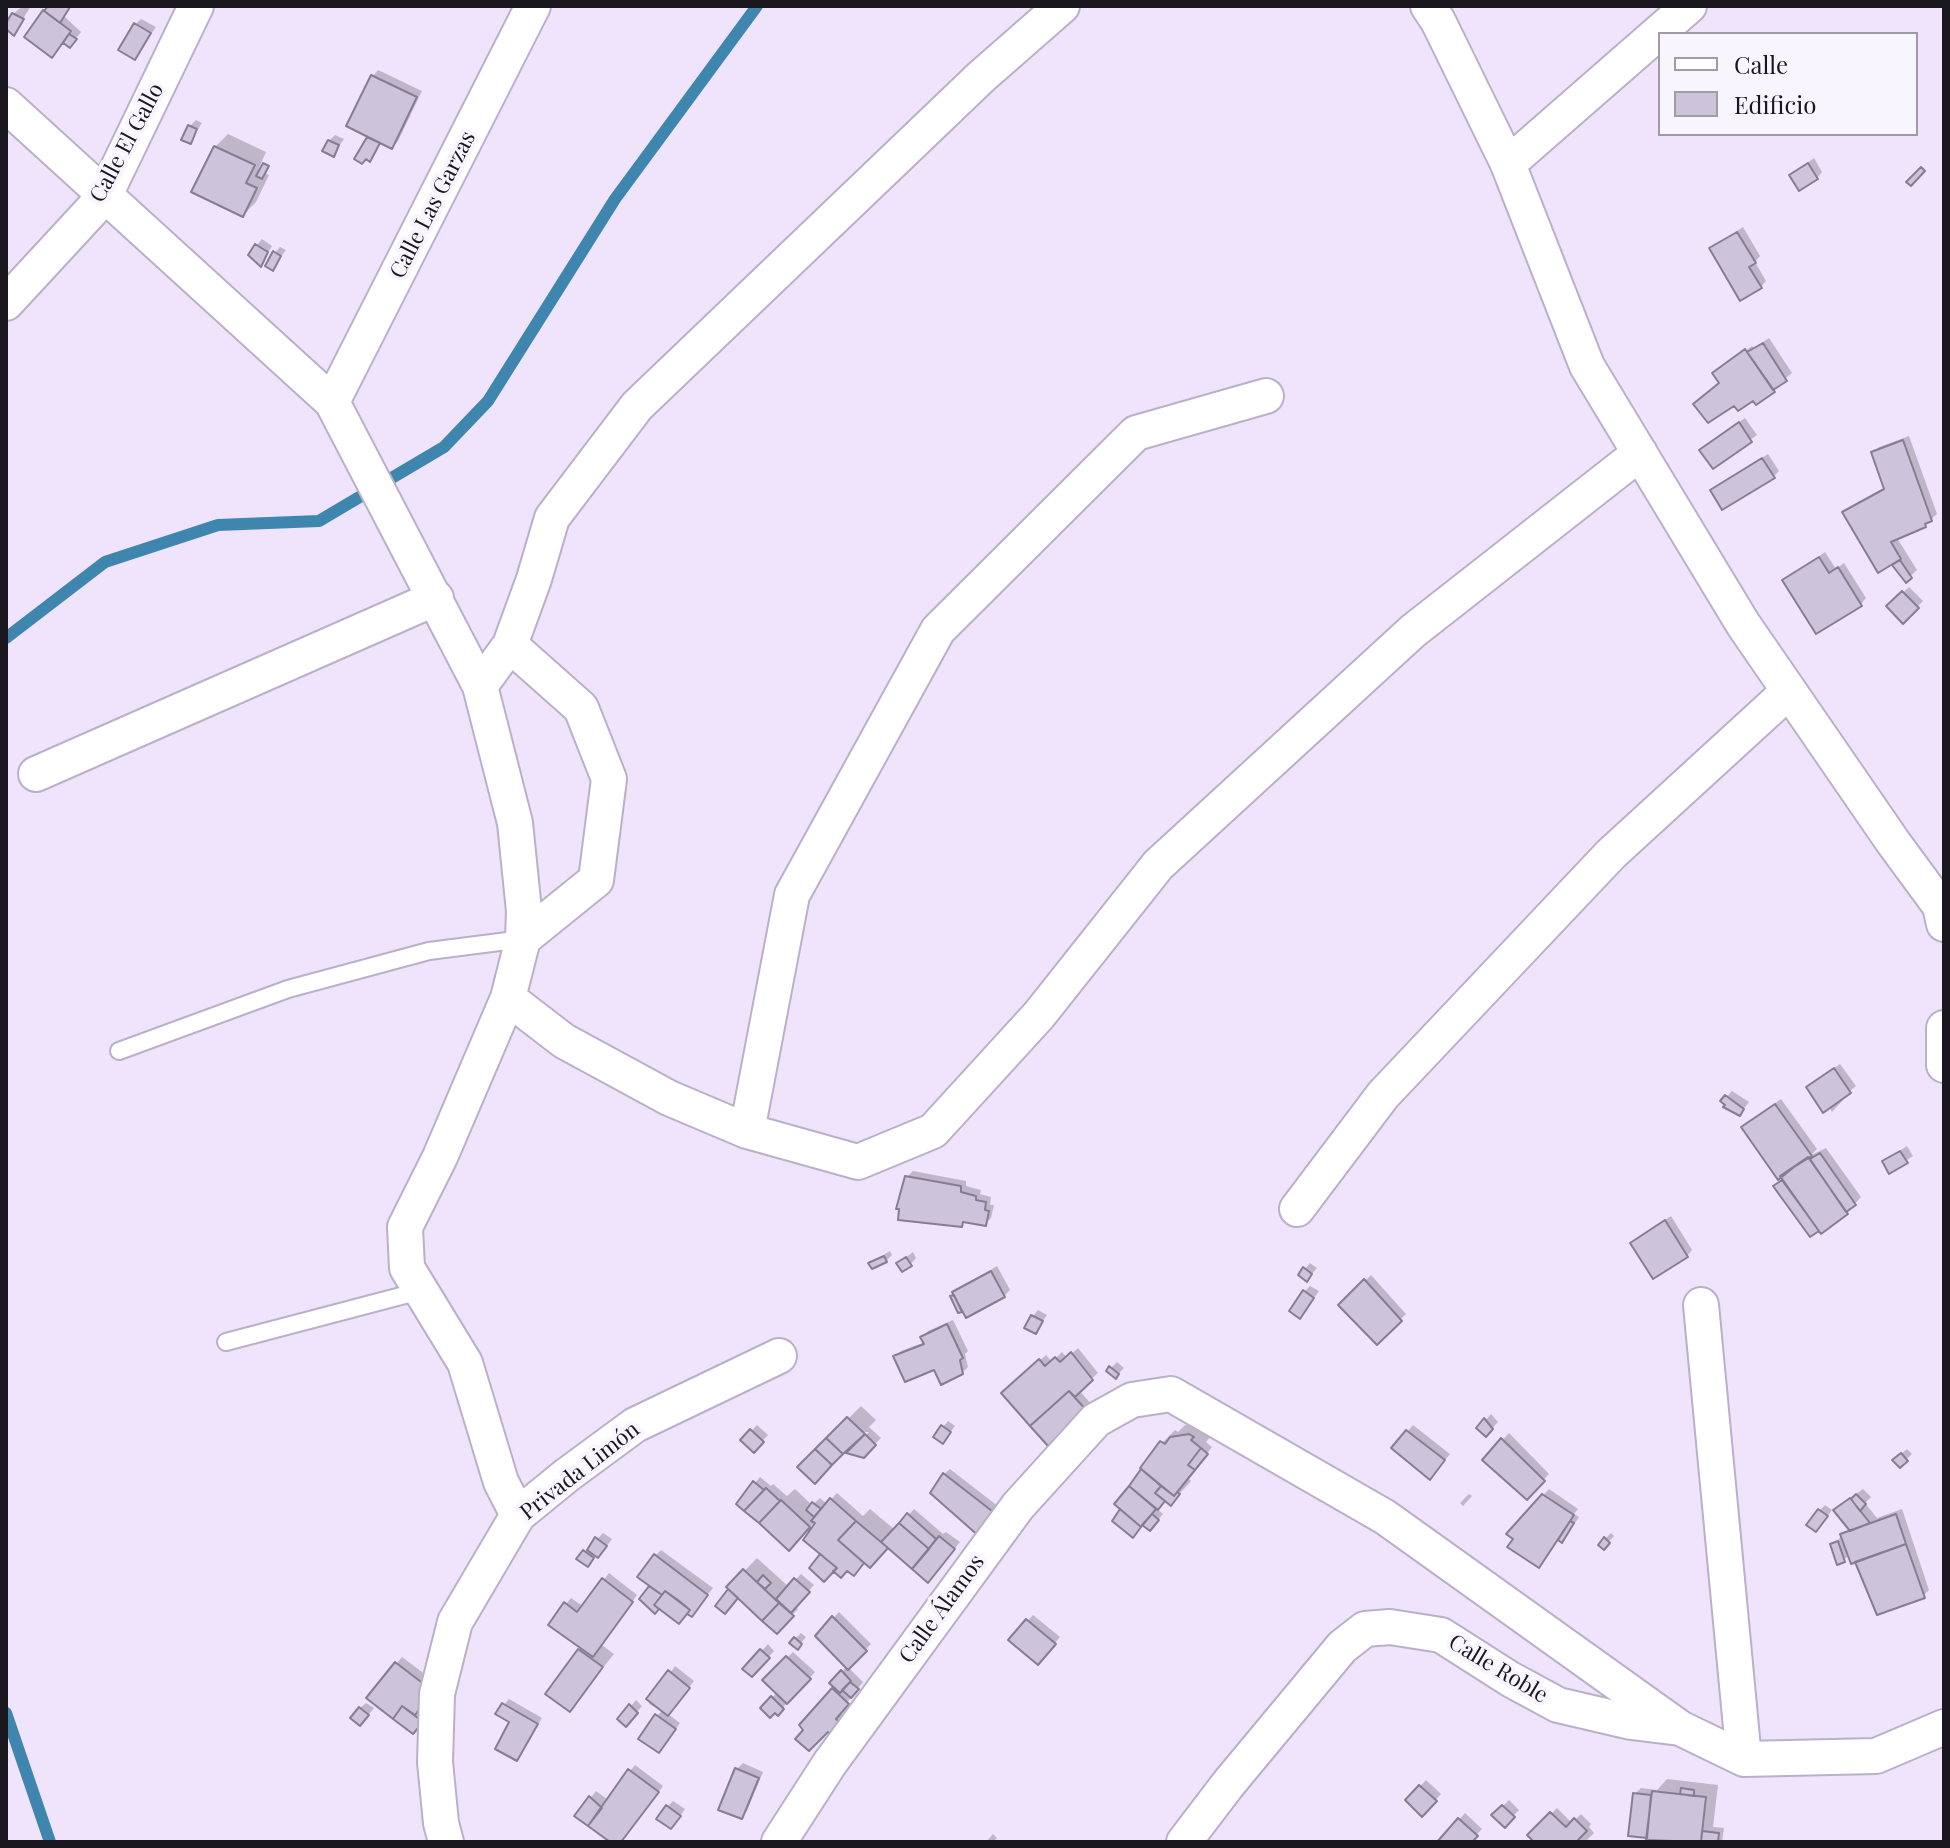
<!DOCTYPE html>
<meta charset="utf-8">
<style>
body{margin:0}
#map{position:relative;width:1950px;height:1848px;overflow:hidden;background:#efe4fc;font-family:"Playfair Display",serif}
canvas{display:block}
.frame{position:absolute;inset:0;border:8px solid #1a161e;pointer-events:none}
.legend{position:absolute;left:1658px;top:32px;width:260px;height:104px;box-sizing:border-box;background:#f9f5fe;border:2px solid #a09ca4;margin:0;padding:10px 14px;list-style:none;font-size:24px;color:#1a161e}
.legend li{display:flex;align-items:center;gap:16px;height:40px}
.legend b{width:40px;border:2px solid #a09ca4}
</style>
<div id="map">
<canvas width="1950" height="1848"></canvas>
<div class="frame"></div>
<ul class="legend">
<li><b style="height:10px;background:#fff"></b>Calle</li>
<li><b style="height:22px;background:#cdc3db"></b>Edificio</li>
</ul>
</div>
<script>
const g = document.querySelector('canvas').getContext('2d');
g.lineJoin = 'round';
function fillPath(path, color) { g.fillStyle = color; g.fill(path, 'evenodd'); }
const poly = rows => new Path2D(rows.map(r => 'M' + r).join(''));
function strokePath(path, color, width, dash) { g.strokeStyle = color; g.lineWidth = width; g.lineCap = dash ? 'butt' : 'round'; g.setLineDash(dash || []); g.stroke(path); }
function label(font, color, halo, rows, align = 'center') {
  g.font = font + ' "Playfair Display",serif'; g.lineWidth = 8; g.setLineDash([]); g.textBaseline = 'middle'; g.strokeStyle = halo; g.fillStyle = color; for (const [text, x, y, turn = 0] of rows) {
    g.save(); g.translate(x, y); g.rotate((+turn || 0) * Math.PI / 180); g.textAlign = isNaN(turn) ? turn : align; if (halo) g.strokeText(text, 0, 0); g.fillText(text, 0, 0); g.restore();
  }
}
fillPath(poly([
 [23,6,31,6,14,33,13,14],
 [50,6,71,6,64,16,81,32,70,46,63,42],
 [141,19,156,27,135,58,136,24],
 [378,70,422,91,398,141,392,147,382,142,370,159,366,156,357,159,370,136,373,76],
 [196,120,202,123,190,142,190,126],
 [228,134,266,152,258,170,264,165,269,168,265,173,269,175,256,202,243,215,215,147],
 [335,135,344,139,333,155,329,141],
 [1814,158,1822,172,1817,178,1791,175],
 [1743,227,1760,256,1755,262,1766,281,1761,287,1712,248],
 [262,239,272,246,261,264,257,245],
 [280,247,286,250,272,268,275,253],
 [1769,338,1792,373,1756,402,1753,398,1735,403,1721,382,1718,371,1752,346,1754,348],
 [1745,418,1757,435,1713,467,1708,444],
 [1909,436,1937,514,1925,525,1897,538,1917,570,1906,580,1892,562,1844,512,1886,487,1873,452,1879,447],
 [1768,454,1779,471,1773,477,1713,490],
 [1825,552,1836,569,1844,563,1866,598,1861,604,1784,580],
 [1909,587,1923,601,1903,621,1889,606],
 [1840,1064,1856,1086,1841,1098,1843,1100,1832,1112,1814,1082],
 [1732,1091,1749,1102,1740,1114,1723,1101],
 [1781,1099,1817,1149,1811,1155,1826,1148,1861,1197,1847,1213,1821,1231,1819,1228,1810,1234,1776,1186,1785,1177,1749,1122],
 [1907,1146,1913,1156,1890,1171,1884,1161],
 [913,1171,966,1181,966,1186,981,1190,980,1194,991,1197,990,1205,994,1205,991,1218,985,1224,965,1220,961,1224,907,1177],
 [1671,1216,1692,1250,1687,1256,1632,1243],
 [890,1251,892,1255,886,1261,870,1263],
 [913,1252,916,1258,911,1264,899,1263],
 [1310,1263,1317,1268,1307,1280,1305,1269],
 [997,1266,1010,1290,1004,1296,959,1311,952,1297,955,1292],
 [1371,1275,1406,1314,1377,1342,1341,1305],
 [1310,1286,1319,1291,1306,1310,1305,1291],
 [1038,1310,1047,1315,1035,1332,1033,1316],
 [953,1320,968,1351,965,1354,968,1367,962,1373,895,1357,901,1351,925,1342,923,1337,928,1331],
 [1078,1348,1098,1373,1079,1390,1091,1404,1048,1443,1003,1393,1046,1355,1052,1362,1062,1352,1067,1358],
 [1117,1362,1124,1368,1116,1376,1111,1368],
 [861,1406,876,1420,869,1427,881,1438,863,1456,850,1452,869,1432,864,1432,846,1449,800,1467],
 [1491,1414,1498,1422,1486,1435,1479,1428],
 [948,1421,955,1426,943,1441,943,1427],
 [1203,1423,1212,1435,1206,1442,1212,1447,1188,1478,1191,1481,1183,1490,1171,1503,1165,1499,1156,1508,1163,1514,1155,1523,1123,1509,1116,1504,1162,1443,1175,1430,1178,1432,1185,1425],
 [757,1425,768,1435,754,1450,743,1440],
 [1413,1425,1450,1454,1436,1471,1394,1448],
 [1509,1433,1549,1474,1527,1498,1484,1460],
 [1907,1449,1912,1454,1900,1465,1901,1454],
 [950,1469,999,1507,996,1537,944,1474],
 [760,1477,771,1486,773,1484,787,1496,795,1489,812,1505,820,1498,827,1504,837,1493,863,1516,870,1509,895,1530,914,1509,943,1534,946,1532,960,1542,934,1574,889,1546,865,1561,859,1568,823,1554,821,1518,819,1517,789,1548,739,1503],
 [1549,1489,1578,1509,1574,1514,1579,1517,1568,1534,1562,1540,1559,1538,1544,1560,1509,1534],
 [1863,1489,1871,1497,1865,1503,1877,1518,1902,1509,1929,1590,1923,1596,1850,1554,1844,1560,1832,1545,1851,1528,1841,1504],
 [1469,1494,1472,1496,1463,1506,1460,1503],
 [1825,1505,1832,1510,1822,1524,1819,1511],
 [603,1533,612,1539,604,1550,593,1559,579,1558],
 [1611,1533,1614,1536,1604,1547,1605,1539],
 [661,1550,713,1588,691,1615,660,1607,655,1611,641,1599,652,1585,656,1555],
 [757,1558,789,1587,801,1574,814,1585,795,1606,798,1609,776,1631,739,1596,718,1605,731,1589,729,1587],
 [609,1573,637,1595,602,1645,614,1654,569,1710,579,1650,582,1647,566,1604,571,1598,584,1607],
 [839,1612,871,1644,848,1667,863,1682,840,1712,843,1715,836,1726,806,1730,802,1725,836,1686,832,1682,847,1666,817,1636],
 [1033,1615,1060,1637,1043,1657,1011,1640],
 [801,1633,806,1637,798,1647,792,1642],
 [768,1644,774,1651,752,1675,745,1669],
 [793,1652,815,1672,778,1713,763,1708,777,1692,765,1680],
 [402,1657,438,1684,427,1715,419,1726,369,1697],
 [675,1666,694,1681,668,1714,680,1723,665,1745,657,1716,662,1711,649,1704],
 [509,1699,542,1718,517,1759,512,1721,504,1705],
 [636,1700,642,1706,632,1718,631,1706],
 [366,1703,374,1708,366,1718,360,1708],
 [743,1763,763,1772,747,1811,741,1817,737,1769],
 [635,1765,663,1786,623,1839,613,1842,577,1816,596,1791,607,1799],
 [1667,1779,1718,1785,1713,1827,1724,1828,1722,1842,1649,1838,1635,1794,1641,1788,1657,1790],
 [1426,1780,1441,1794,1422,1814,1407,1800],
 [1509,1800,1519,1810,1505,1825,1494,1815],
 [673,1801,685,1809,677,1821,667,1807],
 [1557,1808,1572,1823,1581,1814,1591,1824,1589,1827,1594,1833,1585,1842,1537,1842,1530,1835],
 [1465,1813,1482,1829,1470,1842,1440,1842],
 [993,1834,997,1838,993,1842,986,1842]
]), '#0003');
strokePath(poly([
 [6,638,105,562,218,525,319,521,444,447,488,401,615,199,757,6],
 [6,1713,50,1842]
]), '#3f86ae', 12);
const building = poly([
 [48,6,69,6,70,7,60,23,44,11,48,6],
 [43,10,71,31,52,58,24,37,43,10],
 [12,13,24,19,14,36,6,29,6,23,12,13],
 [134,23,151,33,135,60,118,50,134,23],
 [69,34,77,39,70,48,63,43,69,34],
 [371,75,417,97,392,149,346,126,371,75],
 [188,125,197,129,191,144,181,140,188,125],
 [367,137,380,143,370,162,366,159,362,164,354,159,367,137],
 [328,140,339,145,334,157,322,151,328,140],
 [214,146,255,165,246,183,257,188,243,217,191,192,214,146],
 [263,163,269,166,262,179,256,176,263,163],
 [1808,163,1818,179,1799,191,1789,175,1808,163],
 [1921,167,1925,171,1911,186,1906,182,1921,167],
 [1737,232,1756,263,1749,267,1762,288,1740,301,1709,248,1737,232],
 [255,244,268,252,261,267,248,255,255,244],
 [273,251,281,256,273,271,265,266,273,251],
 [1763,343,1787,381,1773,390,1747,352,1763,343],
 [1745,349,1775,392,1756,405,1753,401,1738,411,1734,406,1708,423,1693,404,1719,383,1712,373,1745,349],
 [1739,422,1752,442,1713,469,1699,450,1739,422],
 [1903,440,1932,521,1925,524,1926,527,1891,542,1901,559,1878,573,1842,512,1884,489,1871,452,1903,440],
 [1762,458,1775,478,1722,510,1710,490,1762,458],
 [1819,557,1829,573,1838,567,1862,606,1816,634,1782,580,1819,557],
 [1900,560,1912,578,1906,583,1892,565,1900,560],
 [1902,591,1919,608,1903,624,1886,606,1902,591],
 [1834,1068,1851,1093,1823,1113,1806,1087,1834,1068],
 [1725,1095,1744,1109,1740,1116,1723,1107,1725,1105,1720,1101,1725,1095],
 [1775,1104,1812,1156,1794,1167,1778,1180,1741,1127,1775,1104],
 [1900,1151,1908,1163,1889,1174,1882,1161,1900,1151],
 [1820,1153,1856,1205,1846,1212,1810,1159,1820,1153],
 [1808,1157,1848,1214,1821,1234,1780,1176,1808,1157],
 [905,1176,961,1186,961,1192,976,1196,976,1200,986,1202,985,1210,989,1211,986,1226,963,1222,962,1227,898,1220,899,1209,896,1209,905,1176],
 [1782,1180,1819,1231,1810,1237,1773,1186,1782,1180],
 [1665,1220,1688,1257,1653,1279,1630,1243,1665,1220],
 [884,1256,887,1262,872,1269,868,1263,884,1256],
 [906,1257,912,1266,902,1272,896,1263,906,1257],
 [1303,1267,1312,1274,1307,1282,1298,1275,1303,1267],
 [991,1271,1005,1297,966,1318,952,1292,991,1271],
 [1364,1279,1402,1321,1377,1345,1338,1305,1364,1279],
 [1303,1290,1314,1298,1300,1319,1289,1311,1303,1290],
 [954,1295,962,1312,958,1313,950,1296,954,1295],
 [1031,1315,1043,1321,1036,1334,1024,1328,1031,1315],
 [947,1324,963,1358,960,1360,963,1374,941,1385,934,1370,905,1382,893,1356,924,1344,920,1337,947,1324],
 [1071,1352,1093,1380,1075,1397,1069,1391,1030,1426,1001,1393,1039,1359,1045,1366,1055,1357,1060,1362,1071,1352],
 [1109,1366,1119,1374,1116,1379,1106,1371,1109,1366],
 [1069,1391,1087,1411,1048,1446,1030,1426,1069,1391],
 [847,1417,865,1434,843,1454,826,1438,847,1417],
 [1484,1418,1493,1429,1486,1437,1476,1428,1484,1418],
 [941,1425,951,1432,943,1444,933,1437,941,1425],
 [750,1429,764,1442,754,1453,740,1440,750,1429],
 [1406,1430,1445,1460,1430,1480,1391,1448,1406,1430],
 [865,1434,876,1445,864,1458,846,1453,865,1434],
 [1189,1434,1194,1437,1191,1440,1201,1448,1188,1465,1195,1470,1174,1496,1140,1468,1160,1441,1165,1444,1170,1437,1189,1434],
 [826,1438,843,1454,832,1465,815,1449,826,1438],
 [1501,1438,1545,1481,1527,1500,1482,1460,1501,1438],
 [1201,1448,1208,1454,1195,1470,1188,1465,1201,1448],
 [815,1449,832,1465,815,1484,797,1467,815,1449],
 [1901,1453,1908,1461,1900,1468,1892,1460,1901,1453],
 [1141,1469,1161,1486,1155,1493,1165,1501,1158,1510,1129,1486,1141,1469],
 [943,1473,992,1511,998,1506,990,1546,930,1493,943,1473],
 [753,1481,764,1490,744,1511,736,1504,753,1481],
 [1129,1486,1156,1509,1141,1527,1114,1504,1129,1486],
 [1161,1486,1174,1496,1177,1492,1180,1494,1171,1506,1155,1493,1161,1486],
 [766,1488,780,1501,759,1523,744,1511,766,1488],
 [1542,1494,1574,1515,1539,1568,1507,1547,1513,1539,1506,1534,1542,1494],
 [1856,1494,1866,1504,1860,1511,1851,1499,1856,1494],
 [830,1498,856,1521,838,1540,864,1563,854,1576,847,1571,841,1578,833,1571,837,1568,803,1540,815,1523,811,1521,830,1498],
 [1850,1498,1870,1523,1850,1531,1833,1510,1850,1498],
 [781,1500,810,1527,789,1551,759,1523,781,1500],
 [812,1502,821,1509,814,1517,806,1510,812,1502],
 [1120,1509,1141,1527,1133,1538,1112,1521,1120,1509],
 [1818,1509,1828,1516,1816,1532,1806,1525,1818,1509],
 [907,1513,936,1539,929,1549,899,1523,907,1513],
 [1152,1514,1159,1520,1150,1531,1142,1525,1152,1514],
 [1896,1514,1906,1544,1851,1564,1840,1534,1896,1514],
 [856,1521,888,1548,870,1568,838,1540,856,1521],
 [1570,1521,1574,1523,1562,1543,1558,1540,1570,1521],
 [899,1523,929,1549,912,1569,881,1542,899,1523],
 [939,1536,955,1549,928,1583,912,1569,939,1536],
 [595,1537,607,1546,598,1558,587,1550,595,1537],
 [1604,1537,1610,1543,1604,1550,1598,1545,1604,1537],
 [1838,1541,1845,1562,1837,1565,1830,1544,1838,1541],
 [1906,1544,1925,1598,1877,1615,1855,1562,1906,1544],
 [583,1550,594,1558,588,1567,576,1559,583,1550],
 [654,1554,708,1595,692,1617,687,1614,690,1610,678,1600,665,1591,662,1595,637,1577,654,1554],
 [820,1554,837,1568,824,1582,809,1568,820,1554],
 [743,1569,779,1603,762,1621,726,1587,743,1569],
 [763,1575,771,1583,765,1589,757,1582,763,1575],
 [602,1578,633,1602,593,1657,548,1625,564,1602,577,1612,602,1578],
 [794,1578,810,1592,791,1613,776,1599,794,1578],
 [649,1586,662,1595,654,1605,659,1609,655,1614,639,1599,649,1586],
 [728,1589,738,1598,725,1614,715,1606,728,1589],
 [665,1591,690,1610,679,1624,654,1605,665,1591],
 [779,1603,794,1616,777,1634,762,1621,779,1603],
 [832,1616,867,1651,848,1670,815,1636,832,1616],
 [1026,1619,1056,1644,1038,1665,1008,1640,1026,1619],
 [794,1637,802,1644,798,1650,789,1643,794,1637],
 [578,1649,603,1667,570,1712,545,1694,578,1649],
 [760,1649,770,1658,752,1677,742,1669,760,1649],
 [786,1656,811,1679,787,1704,762,1680,786,1656],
 [395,1662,433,1691,415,1715,402,1706,393,1719,366,1698,395,1662],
 [668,1670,690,1688,668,1716,646,1699,668,1670],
 [841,1670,851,1681,840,1693,829,1683,841,1670],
 [850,1682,859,1689,851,1698,842,1690,850,1682],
 [832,1688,849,1704,836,1719,839,1722,830,1734,828,1732,809,1751,795,1739,803,1730,799,1725,832,1688],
 [771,1696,784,1709,778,1716,775,1713,770,1718,760,1708,771,1696],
 [502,1703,538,1724,517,1761,495,1749,509,1722,495,1714,502,1703],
 [629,1704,638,1713,626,1727,617,1719,629,1704],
 [402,1706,423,1722,413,1734,393,1719,402,1706],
 [359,1707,369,1715,360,1726,350,1718,359,1707],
 [655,1714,676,1729,659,1753,638,1739,655,1714],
 [735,1768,759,1778,742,1819,718,1810,735,1768],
 [628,1769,659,1792,621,1842,610,1842,588,1826,628,1769],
 [1419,1785,1437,1801,1422,1817,1405,1800,1419,1785],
 [1681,1788,1694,1790,1694,1796,1680,1794,1681,1788],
 [1652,1791,1706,1797,1701,1842,1646,1840,1652,1791],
 [1633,1793,1651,1795,1647,1838,1628,1836,1633,1793],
 [589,1796,602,1808,588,1826,574,1816,589,1796],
 [666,1805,681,1816,671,1829,656,1819,666,1805],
 [1502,1805,1515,1817,1505,1828,1491,1815,1502,1805],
 [1550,1812,1566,1827,1574,1818,1587,1831,1578,1840,1580,1842,1534,1842,1527,1835,1550,1812],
 [1458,1818,1478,1836,1472,1842,1437,1842,1458,1818],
 [1702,1831,1719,1833,1718,1842,1701,1842,1702,1831]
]);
fillPath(building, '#cdc3db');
strokePath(building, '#867d93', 2);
const lane = poly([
 [119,1051,288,989,429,951,523,939],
 [226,1342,420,1291]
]);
const street = poly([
 [1428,6,1438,21,1508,164,1587,366,1743,624,1893,842,1940,906,1944,924],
 [6,105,332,402,480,686,515,823,524,911,523,939,508,998,440,1157,405,1227,407,1268,465,1363,501,1482,518,1515],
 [1508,164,1689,6],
 [6,303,104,197,196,6],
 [332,402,533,6],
 [510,645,581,708,609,779,596,880,523,939],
 [480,686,510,645,534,579,552,518,637,406,981,77,1062,6],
 [36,774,436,598],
 [508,998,564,1041,669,1098,747,1131,858,1162,933,1131,1039,1015,1158,865,1413,631,1640,453],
 [1944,1028,1944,1065],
 [747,1131,792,895,938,630,1136,433,1266,396],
 [1297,1209,1383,1095,1611,854,1789,691],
 [1701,1305,1744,1759],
 [446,1842,441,1823,435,1762,437,1694,455,1622,518,1515,567,1475,635,1425,779,1356],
 [779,1842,830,1763,1018,1506,1096,1420,1132,1400,1171,1394,1385,1517,1680,1728],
 [1184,1842,1229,1783,1342,1647,1365,1629,1390,1627,1441,1635,1510,1679,1558,1705,1631,1722,1680,1728,1744,1759,1876,1756,1944,1727]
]);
strokePath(lane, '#bab0c7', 20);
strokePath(street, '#bab0c7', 38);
strokePath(lane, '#fff', 16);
strokePath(street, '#fff', 34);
label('22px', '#1a161e', '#f9f5fe', [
 ["Calle El Gallo",127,143,-62],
 ["Calle Las Garzas",433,205,-63],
 ["Privada Limón",580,1471,-38],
 ["Calle Álamos",942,1609,-54],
 ["Calle Roble",1498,1669,31]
]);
</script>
